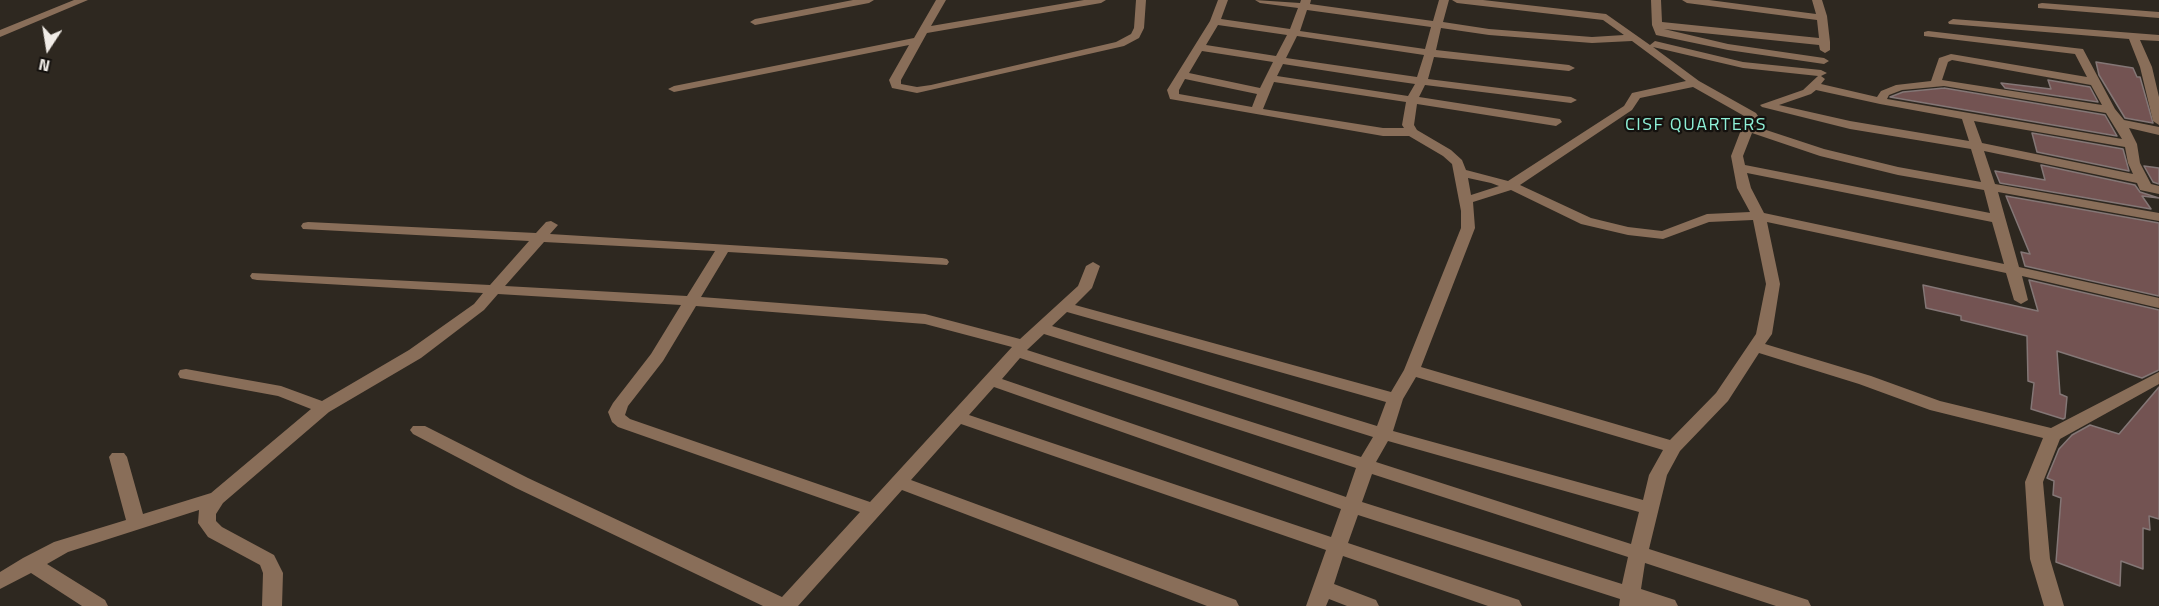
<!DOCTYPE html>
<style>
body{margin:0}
#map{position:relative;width:2159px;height:606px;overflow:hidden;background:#2e2820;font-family:"Titillium Web",sans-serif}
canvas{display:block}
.north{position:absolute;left:18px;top:18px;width:60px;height:60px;-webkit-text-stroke:4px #14110e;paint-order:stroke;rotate:192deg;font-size:16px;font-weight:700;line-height:24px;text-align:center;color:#f0ece7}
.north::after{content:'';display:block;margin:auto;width:21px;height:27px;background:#f0ece7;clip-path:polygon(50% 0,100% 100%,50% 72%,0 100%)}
</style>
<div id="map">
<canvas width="2159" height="606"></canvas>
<div class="north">N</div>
</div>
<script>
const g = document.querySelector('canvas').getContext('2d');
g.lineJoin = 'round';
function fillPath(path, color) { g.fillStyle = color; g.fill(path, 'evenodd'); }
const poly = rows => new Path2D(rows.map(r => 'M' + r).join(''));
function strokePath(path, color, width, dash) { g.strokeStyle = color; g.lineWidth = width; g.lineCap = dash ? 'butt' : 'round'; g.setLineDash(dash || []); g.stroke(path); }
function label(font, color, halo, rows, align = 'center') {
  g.font = font + ' "Titillium Web",sans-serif'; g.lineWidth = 4.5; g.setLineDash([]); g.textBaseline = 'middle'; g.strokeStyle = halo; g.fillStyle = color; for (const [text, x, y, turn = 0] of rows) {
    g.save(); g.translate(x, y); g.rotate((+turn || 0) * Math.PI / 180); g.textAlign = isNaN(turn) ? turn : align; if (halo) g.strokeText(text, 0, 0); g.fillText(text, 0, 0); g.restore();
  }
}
const building = poly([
 [2096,62,2133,68,2137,77,2140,77,2153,123,2125,118,2099,75,2096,62],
 [2048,80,2090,87,2098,102,2005,88,2001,83,2051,89,2048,80],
 [1944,88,2105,115,2117,136,1890,97,1903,92,1944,88],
 [2032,133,2123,149,2129,171,2037,152,2032,133],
 [2041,165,2135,185,2140,192,2159,198,2142,196,2151,209,2000,183,1995,171,2045,180,2041,165],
 [2144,166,2159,168,2159,184,2153,182,2144,166],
 [2006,196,2159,223,2159,296,2025,266,2021,252,2030,254,2006,196],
 [2029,280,2159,310,2159,370,2142,378,2057,351,2060,394,2067,397,2065,418,2063,419,2031,409,2034,383,2028,381,2027,336,1961,320,1961,316,1926,308,1923,285,2038,311,2029,280],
 [2159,387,2159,519,2149,516,2150,530,2143,528,2143,569,2121,561,2120,586,2056,562,2061,498,2053,495,2054,481,2047,478,2059,449,2072,435,2090,425,2119,434,2159,387]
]);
fillPath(building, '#735352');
strokePath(building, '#847776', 1.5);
fillPath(poly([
 [74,0,88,0,0,37,0,30,74,0],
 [853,0,874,0,869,3,755,25,750,22,755,19,853,0],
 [936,0,946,0,931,26,1084,0,1106,0,1101,3,927,33,901,80,901,84,917,87,931,85,1116,42,1131,34,1134,28,1136,0,1146,0,1144,28,1139,38,1124,46,917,93,892,88,889,80,909,45,674,92,668,89,674,86,914,38,936,0],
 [1218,0,1228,0,1221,19,1290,29,1298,8,1260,3,1255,0,1300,3,1301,0,1311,0,1310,4,1433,21,1439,0,1449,0,1443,22,1489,29,1592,37,1624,35,1603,20,1457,3,1452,0,1483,0,1606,14,1650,45,1655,41,1743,62,1821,70,1827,73,1821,76,1825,79,1821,84,1877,97,1881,91,1896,85,1931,81,1939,58,1951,54,2087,77,2075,54,1924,36,1924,32,1928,31,2083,49,2115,109,2124,120,2159,127,2159,135,2129,128,2137,144,2140,163,2151,184,2159,186,2159,194,2140,190,2137,183,1984,151,1995,184,2159,213,2159,221,1998,192,2019,267,2159,298,2159,308,2022,276,2028,300,2021,304,2014,300,2006,273,1767,222,1780,284,1772,334,1765,344,1871,376,1940,401,2051,428,2159,372,2159,384,2060,439,2043,482,2050,559,2064,606,2044,606,2030,559,2025,482,2043,438,1930,410,1859,384,1759,353,1728,401,1680,451,1667,475,1649,549,1808,600,1811,606,1776,606,1645,563,1641,589,1675,600,1678,606,1619,606,1620,599,1358,515,1348,543,1519,600,1522,606,1488,606,1343,556,1334,584,1376,600,1379,606,1347,606,1329,599,1326,606,1306,606,1326,550,961,424,911,480,1236,600,1239,606,1207,606,902,490,798,606,763,606,516,488,413,434,410,430,413,426,425,426,528,478,782,597,860,512,618,427,612,422,608,412,613,403,651,354,681,305,498,294,484,310,421,358,329,412,223,503,216,514,216,521,222,527,274,555,283,573,282,606,262,606,263,573,260,565,208,537,198,523,199,510,68,552,47,564,105,600,108,606,82,606,31,573,0,589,0,572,23,558,54,542,126,520,109,457,112,453,124,453,127,457,143,514,211,493,311,409,278,396,180,378,178,374,180,370,186,369,281,386,322,401,409,350,474,304,483,293,257,280,252,279,250,276,252,273,490,285,529,241,303,229,301,226,303,223,308,222,536,233,546,222,551,221,558,225,550,234,942,258,947,259,949,262,947,265,728,252,701,297,925,314,1020,339,1078,286,1086,266,1093,262,1100,266,1092,288,1075,305,1391,392,1404,370,1461,228,1461,211,1452,164,1443,156,1409,136,1383,136,1170,99,1167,90,1210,21,1218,0],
 [1307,10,1431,27,1425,49,1300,31,1307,10],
 [1218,25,1287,35,1276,56,1206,45,1218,25],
 [1441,28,1489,35,1592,43,1632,41,1686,81,1632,93,1624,106,1508,181,1466,170,1462,160,1451,150,1417,130,1414,125,1417,104,1556,126,1562,122,1560,119,1419,97,1425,85,1571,103,1577,100,1571,97,1428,79,1434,57,1569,71,1575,68,1569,65,1436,50,1441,28],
 [1297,36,1424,55,1417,77,1286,58,1297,36],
 [1653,47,1743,68,1818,76,1803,90,1760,105,1762,107,1850,129,1971,149,1981,182,1898,167,1824,149,1754,126,1758,116,1756,113,1699,81,1653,47],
 [1202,51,1273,62,1260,88,1189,73,1202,51],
 [1952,60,2091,85,2102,105,1942,80,1948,62,1952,60],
 [1283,64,1373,78,1415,84,1408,96,1277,76,1283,64],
 [1185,79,1257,94,1252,107,1179,94,1179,90,1185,79],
 [1274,82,1406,102,1402,125,1404,128,1383,128,1263,109,1274,82],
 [1944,86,2106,113,2122,139,1887,99,1889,95,1902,90,1944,86],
 [1693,87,1746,117,1731,156,1737,188,1750,212,1707,214,1662,231,1628,227,1591,218,1520,185,1632,110,1640,98,1693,87],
 [1816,90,1880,104,1962,119,1969,141,1850,121,1779,105,1811,94,1816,90],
 [1974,121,2125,147,2128,163,2133,174,1982,143,1974,121],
 [1752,133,1820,156,1898,175,1984,190,1990,213,1745,165,1743,156,1752,133],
 [1747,173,1992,222,2004,264,1764,213,1751,188,1747,173],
 [1468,178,1491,183,1499,186,1471,195,1468,178],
 [1511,190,1581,224,1628,235,1663,239,1709,222,1753,220,1766,284,1756,334,1716,393,1670,440,1421,367,1475,228,1473,202,1511,190],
 [544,242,715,251,687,296,505,286,544,242],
 [696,306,925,324,1012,347,870,502,630,419,625,415,628,406,663,361,696,306],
 [1067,312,1386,402,1377,426,1052,326,1067,312],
 [1044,334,1373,437,1361,457,1027,350,1044,334],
 [1020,358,1356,468,1346,497,1002,379,1020,358],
 [1416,377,1663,450,1649,475,1643,500,1393,431,1403,399,1416,377],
 [994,387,1341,509,1331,537,969,415,994,387],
 [1388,441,1639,512,1631,544,1376,462,1388,441],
 [1372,474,1628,557,1622,584,1362,502,1372,474],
 [1651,0,1661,0,1662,22,1819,38,1817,20,1687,3,1682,0,1709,0,1816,14,1812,0,1822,0,1827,16,1830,42,1830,50,1825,53,1820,50,1819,45,1664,29,1728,44,1824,58,1829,61,1824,64,1728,50,1656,35,1652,25,1651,0],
 [2042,3,2159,12,2159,18,2038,8,2038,4,2042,3],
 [1953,19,2159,35,2159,41,2140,40,2152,67,2159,97,2159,125,2153,121,2140,67,2129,39,1949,24,1948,22,1953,19]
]), '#896e59');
g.letterSpacing = '1.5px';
label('18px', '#8ef0d7', '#14110e', [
 ["CISF QUARTERS",1696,126]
]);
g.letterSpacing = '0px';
</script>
